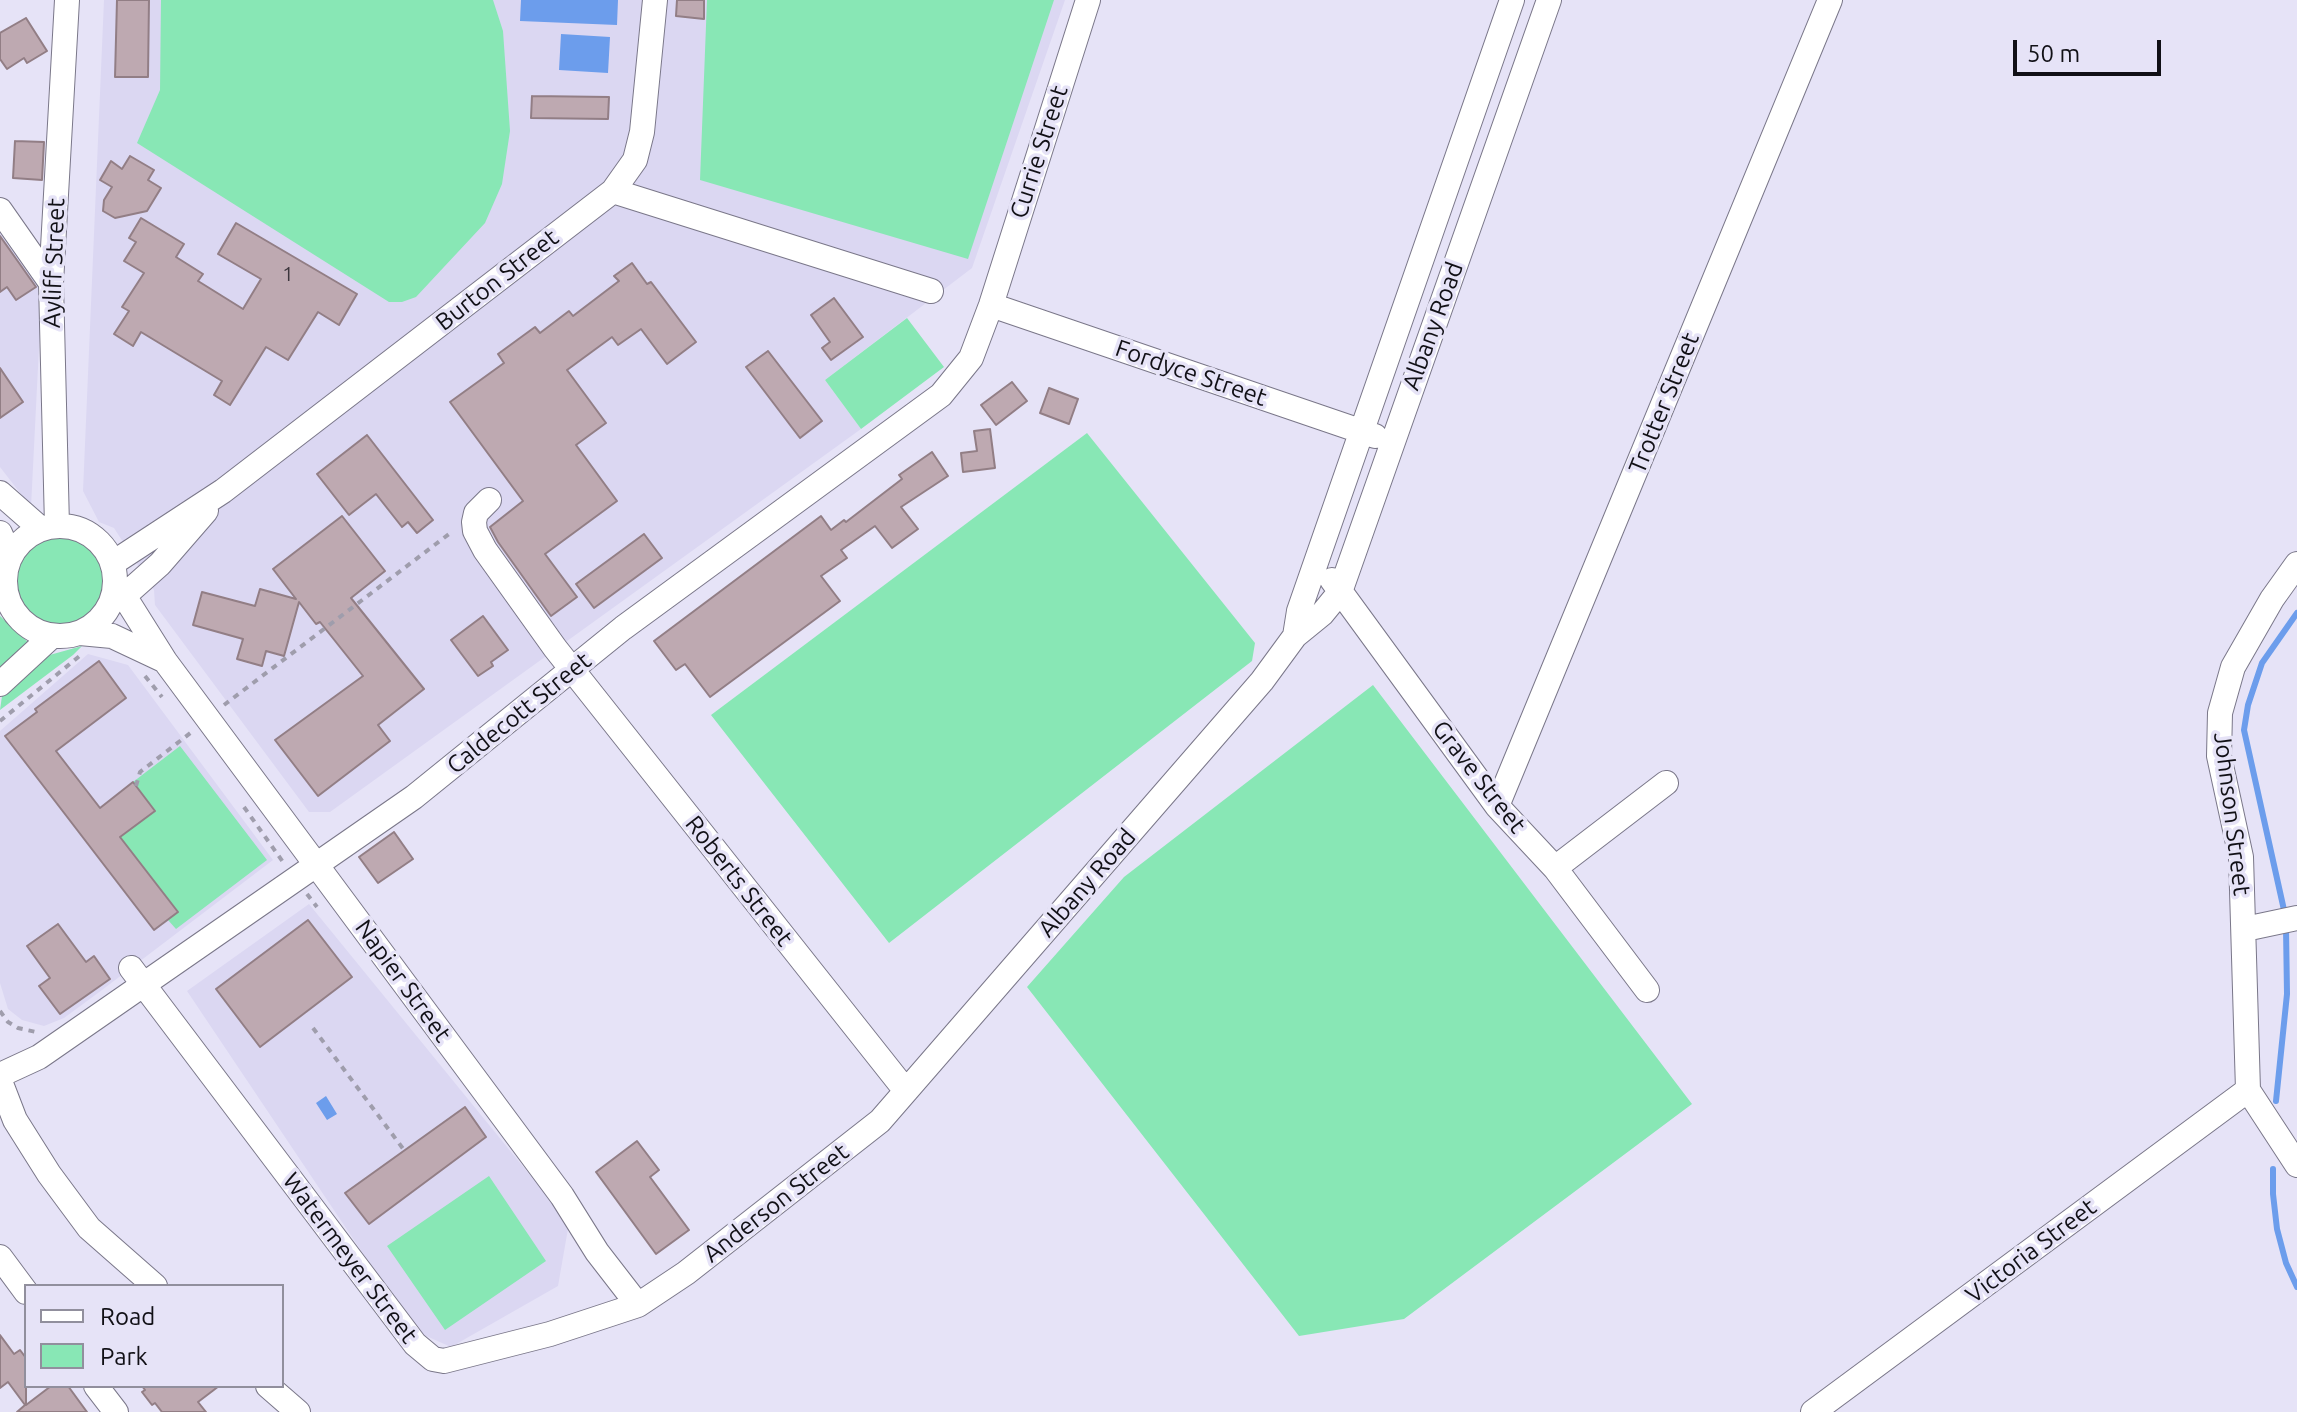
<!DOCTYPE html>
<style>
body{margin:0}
#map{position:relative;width:2297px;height:1412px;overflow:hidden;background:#e6e3f7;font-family:Ubuntu,sans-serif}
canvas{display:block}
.legend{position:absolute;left:24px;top:1284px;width:260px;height:104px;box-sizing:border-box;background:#e6e3f7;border:2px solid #918f9d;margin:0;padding:10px 14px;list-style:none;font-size:24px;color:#111016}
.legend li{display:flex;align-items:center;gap:16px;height:40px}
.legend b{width:40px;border:2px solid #918f9d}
.scale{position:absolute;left:2013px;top:40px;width:148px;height:36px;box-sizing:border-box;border:4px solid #111016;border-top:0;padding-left:10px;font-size:24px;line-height:28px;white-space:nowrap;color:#111016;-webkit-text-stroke:6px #e6e3f7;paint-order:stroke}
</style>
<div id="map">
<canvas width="2297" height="1412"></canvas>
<ul class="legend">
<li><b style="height:10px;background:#fff"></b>Road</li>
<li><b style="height:22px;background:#88e7b5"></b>Park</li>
</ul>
<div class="scale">50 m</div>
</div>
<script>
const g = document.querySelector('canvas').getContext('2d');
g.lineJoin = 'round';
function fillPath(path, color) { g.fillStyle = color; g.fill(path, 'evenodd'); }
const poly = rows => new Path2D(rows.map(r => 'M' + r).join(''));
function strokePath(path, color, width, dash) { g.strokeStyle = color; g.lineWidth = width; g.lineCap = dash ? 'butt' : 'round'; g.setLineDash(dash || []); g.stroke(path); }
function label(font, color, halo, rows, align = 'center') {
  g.font = font + ' Ubuntu,sans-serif'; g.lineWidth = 7; g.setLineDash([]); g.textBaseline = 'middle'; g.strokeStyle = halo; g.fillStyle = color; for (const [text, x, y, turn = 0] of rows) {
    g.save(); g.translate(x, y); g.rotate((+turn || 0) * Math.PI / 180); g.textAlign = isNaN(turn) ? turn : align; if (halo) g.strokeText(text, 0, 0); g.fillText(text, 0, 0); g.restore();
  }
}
fillPath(poly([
 [104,0,1065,0,972,268,825,380,861,429,330,812,309,812,155,605,154,590,114,528,99,522,83,491],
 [0,226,42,287,31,507,0,467],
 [88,654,128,665,273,860,102,990,64,1018,44,1026,22,1020,8,1009,0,983,0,731],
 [309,904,569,1223,558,1286,451,1347,415,1331,187,991]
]), '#dbd7f2');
fillPath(poly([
 [161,0,493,0,503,31,510,131,502,184,485,223,416,297,402,302,389,302,137,143,160,90],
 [707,0,1054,0,968,259,700,180],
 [907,318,944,367,861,429,825,380],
 [1087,433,1255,643,1252,661,889,943,711,715],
 '16 581a44 44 0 1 1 88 0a44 44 0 1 1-88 0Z',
 [0,616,31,645,0,669],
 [82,646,73,655,0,710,2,696,46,656],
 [1373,685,1692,1104,1404,1319,1299,1336,1027,987,1124,877],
 [180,746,267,860,176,929,168,920,178,912,120,837,155,811,133,782],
 [489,1176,546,1261,445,1330,387,1246]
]), '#88e7b5');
fillPath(poly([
 [521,0,618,0,617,25,520,21],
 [561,34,610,37,608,73,559,70],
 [326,1096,337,1114,327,1120,316,1103]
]), '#6c9dec');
strokePath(poly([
 [2284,910,2244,730,2248,705,2262,663,2297,613],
 [2276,1101,2287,994,2286,928],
 [2273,1169,2273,1194,2277,1229,2286,1263,2297,1287]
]), '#6c9dec', 6);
const building = poly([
 [117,0,149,0,148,77,115,77,117,0],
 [677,0,704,0,704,19,676,16,677,0],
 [26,18,47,51,27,63,24,58,7,69,0,59,0,33,26,18],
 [532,96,609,97,608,119,531,118,532,96],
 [15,141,44,142,42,180,13,178,15,141],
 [130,156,154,170,148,180,161,188,147,211,115,218,103,211,104,200,112,187,100,180,111,161,122,169,130,156],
 [141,218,184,244,176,257,203,274,198,281,243,309,261,279,218,254,236,223,357,294,339,325,318,312,288,360,266,347,230,405,214,395,222,381,141,332,133,346,114,334,129,311,122,307,144,273,124,261,136,242,129,238,141,218],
 [0,236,36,287,16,300,7,287,0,292,0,236],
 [632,263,647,284,651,282,696,342,667,364,641,329,618,345,612,337,567,370,606,423,576,445,617,501,545,554,577,597,551,616,498,542,490,527,523,501,450,402,504,363,498,354,535,327,540,333,569,311,573,316,619,281,614,276,632,263],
 [834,298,863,337,831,360,822,348,830,342,811,315,834,298],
 [768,351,822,421,800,438,746,367,768,351],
 [0,368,23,402,0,418,0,368],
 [1012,382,1027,401,996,425,981,405,1012,382],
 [1049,388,1078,399,1069,424,1040,413,1049,388],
 [990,429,995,468,963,472,961,453,977,451,974,431,990,429],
 [367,435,433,520,417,533,408,522,402,527,376,494,349,515,317,474,367,435],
 [932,452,948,476,901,507,918,529,892,548,875,526,841,550,847,558,821,576,840,601,710,697,685,664,676,670,654,641,821,516,831,530,844,520,846,522,902,479,899,475,932,452],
 [342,516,385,571,351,598,424,689,378,725,390,741,318,796,275,740,363,676,320,622,316,624,299,602,284,656,266,651,262,666,237,659,243,639,193,625,202,592,255,606,260,589,296,599,273,569,342,516],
 [644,534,662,558,594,608,576,584,644,534],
 [483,616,508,650,491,662,493,666,478,676,451,640,483,616],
 [99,661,126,698,56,751,100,808,133,782,155,811,120,837,178,912,154,930,5,736,37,712,35,709,99,661],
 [394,832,413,859,378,883,359,857,394,832],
 [308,920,352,977,260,1047,216,989,308,920],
 [58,924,86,962,94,956,110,979,60,1014,39,986,50,978,27,946,58,924],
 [465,1107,486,1137,369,1224,345,1193,465,1107],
 [637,1141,659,1170,650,1177,689,1230,656,1254,596,1172,637,1141],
 [0,1335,14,1354,20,1350,26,1358,26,1405,51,1386,68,1386,87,1412,17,1412,25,1405,8,1382,0,1388,0,1335],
 [142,1386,219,1386,198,1402,206,1412,162,1412,155,1403,152,1405,142,1392,145,1390,142,1386]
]);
fillPath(building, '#bea9b1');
strokePath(building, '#927e85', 2);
const minor = poly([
 [613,191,931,291],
 [0,210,51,283],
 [991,305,1375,436],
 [0,493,41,529],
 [489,500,476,513,474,522,475,531,485,550,555,648,906,1091],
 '5 581a55 55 0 1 1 110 0a55 55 0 1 1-110 0Z',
 [57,526,51,283,67,0],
 [0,533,10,556],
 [113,563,223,491,613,191,635,160,642,132,655,0],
 [2297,564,2272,599,2233,667,2220,713,2219,756,2241,857,2248,1090,2297,1165],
 [1332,580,1497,806,1555,868,1647,990],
 [116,583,165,661,562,1196,597,1252,638,1305],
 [124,596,160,564,206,511],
 [80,633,112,636,163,660],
 [1295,636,1299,611,1512,0],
 [0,684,52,636],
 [1497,806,1830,0],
 [1555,868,1666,783],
 [2245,929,2297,918],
 [131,968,415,1344,433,1359,444,1361,550,1334,638,1305,686,1273,880,1121,1262,681,1295,636,1322,614,1340,592,1549,0],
 [0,1075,39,1057,414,797,623,628,941,395,971,358,991,305,1088,0],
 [0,1081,15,1120,49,1174,89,1228,155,1286],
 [0,1257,26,1292],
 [96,1386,116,1412],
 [268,1386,298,1412],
 [1813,1412,2248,1090]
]);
strokePath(minor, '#7a7789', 26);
strokePath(poly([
 [145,676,162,697],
 [224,705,453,531],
 [0,721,82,654],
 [136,786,140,772,193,731],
 [244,807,283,862],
 [307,894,317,907],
 [0,1011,8,1022,18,1028,36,1032],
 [313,1028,404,1150]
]), '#9f9dac', 4, [6, 6]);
strokePath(minor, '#fff', 24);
label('20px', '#3c363d', null, [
 ["1",288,274]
]);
label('24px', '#111016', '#e6e3f7', [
 ["Currie Street",1039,152,-72],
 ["Ayliff Street",54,263,-88],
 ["Burton Street",497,280,-38],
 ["Albany Road",1433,326,-70],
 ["Fordyce Street",1191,373,19],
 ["Trotter Street",1664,403,-68],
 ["Caldecott Street",519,713,-39],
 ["Grave Street",1479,777,52],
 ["Johnson Street",2232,814,83],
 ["Roberts Street",739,881,52],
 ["Albany Road",1087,883,-49],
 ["Napier Street",403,981,54],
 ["Anderson Street",776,1203,-38],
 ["Victoria Street",2031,1251,-37],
 ["Watermeyer Street",350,1258,53]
]);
</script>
